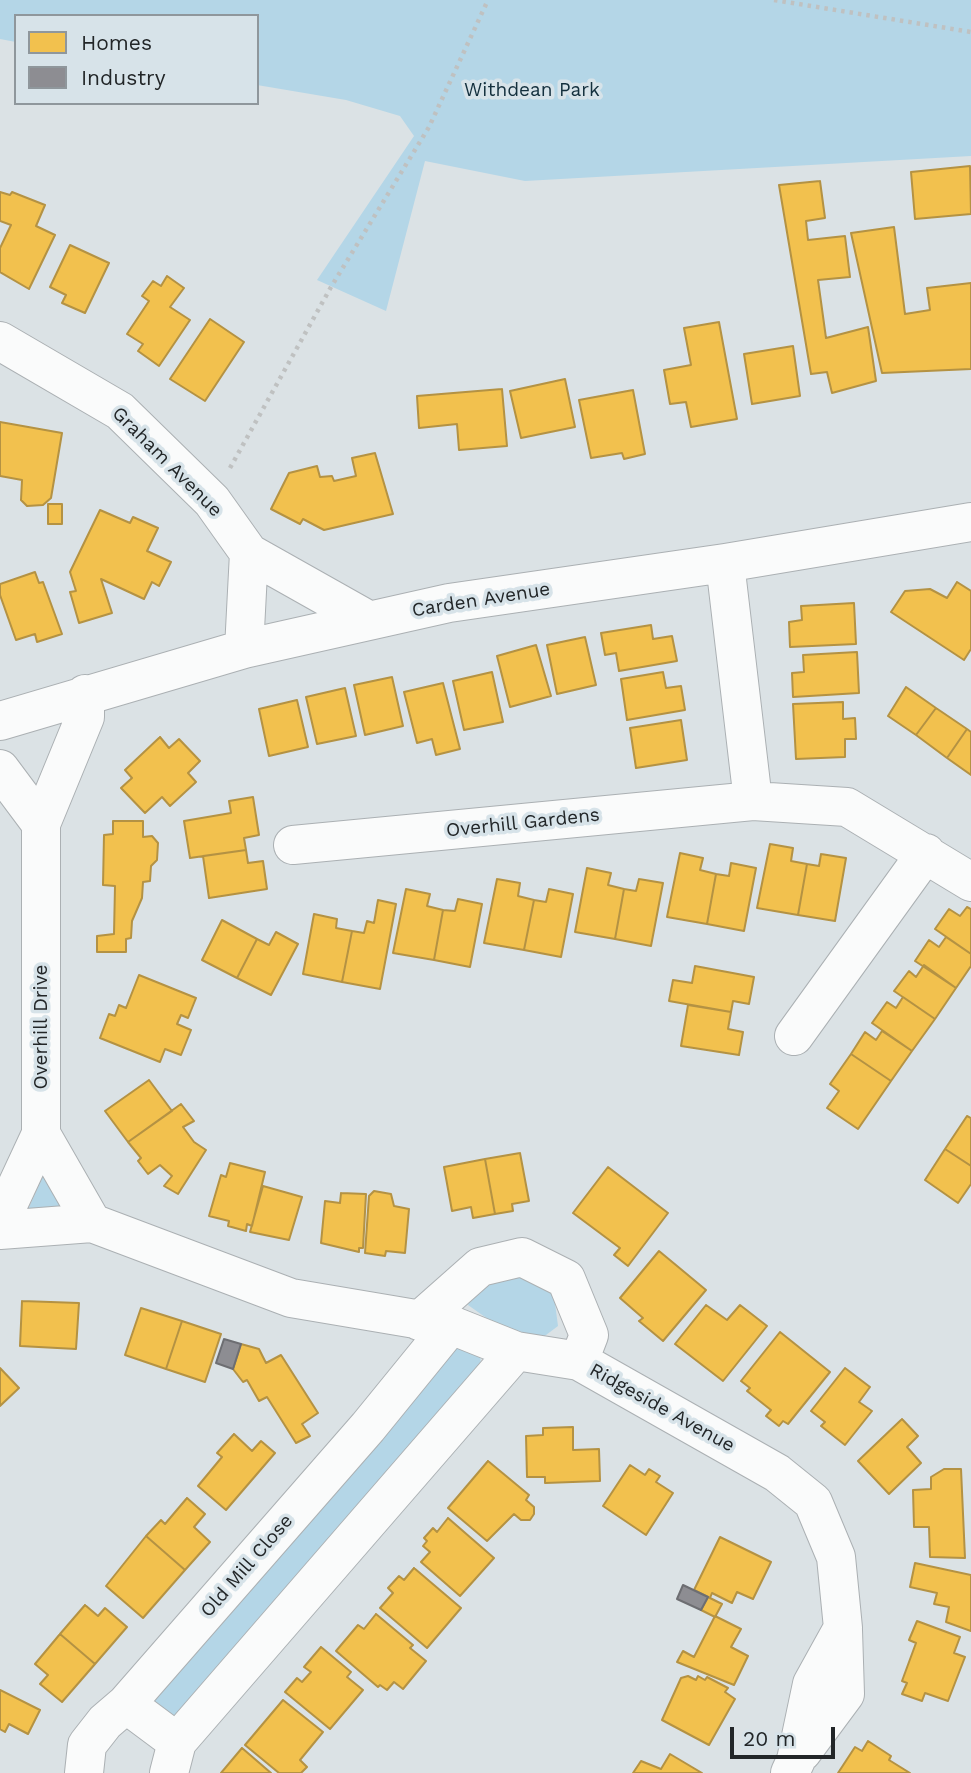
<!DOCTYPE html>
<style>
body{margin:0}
#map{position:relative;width:971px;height:1773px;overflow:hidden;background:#dbe2e5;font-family:"Work Sans",sans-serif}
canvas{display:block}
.legend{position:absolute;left:14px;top:14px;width:245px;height:91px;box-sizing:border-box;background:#d7e3e9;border:2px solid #8f979c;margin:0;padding:9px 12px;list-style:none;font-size:21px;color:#222628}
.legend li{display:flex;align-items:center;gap:14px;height:35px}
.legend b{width:35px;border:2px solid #8f979c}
.scale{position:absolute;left:730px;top:1727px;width:105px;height:32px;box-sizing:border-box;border:4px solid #222628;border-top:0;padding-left:9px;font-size:21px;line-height:24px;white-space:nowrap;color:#222628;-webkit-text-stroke:5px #d7e3e9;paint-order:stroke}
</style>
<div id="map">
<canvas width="971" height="1773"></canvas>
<ul class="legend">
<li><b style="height:19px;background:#f2c14e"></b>Homes</li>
<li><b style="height:19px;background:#8d8d92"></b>Industry</li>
</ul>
<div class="scale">20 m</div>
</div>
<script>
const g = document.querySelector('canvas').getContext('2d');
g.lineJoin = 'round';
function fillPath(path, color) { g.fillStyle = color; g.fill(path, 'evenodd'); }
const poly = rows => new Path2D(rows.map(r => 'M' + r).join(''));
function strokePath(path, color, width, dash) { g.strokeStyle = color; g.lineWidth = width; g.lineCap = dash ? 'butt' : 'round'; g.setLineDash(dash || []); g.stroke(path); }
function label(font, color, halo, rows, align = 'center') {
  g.font = font + ' "Work Sans",sans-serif'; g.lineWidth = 7; g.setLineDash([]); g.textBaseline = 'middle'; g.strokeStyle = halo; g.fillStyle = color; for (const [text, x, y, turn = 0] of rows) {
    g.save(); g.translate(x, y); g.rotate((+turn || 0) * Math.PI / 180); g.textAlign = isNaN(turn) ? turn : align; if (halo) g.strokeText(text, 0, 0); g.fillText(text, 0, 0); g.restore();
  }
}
fillPath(poly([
 [0,0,971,0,971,156,525,181,425,161,386,311,317,280,414,136,400,116,346,100,257,85,257,16,16,16,16,42,0,39],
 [43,1176,68,1210,26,1214],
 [525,1271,553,1288,558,1326,542,1338,495,1324,468,1305,474,1287],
 [464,1346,480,1355,481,1366,170,1721,152,1698,450,1350]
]), '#b4d6e7');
const homes = poly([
 [970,166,971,214,915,219,911,172,970,166],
 [820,181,825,218,806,221,808,240,845,236,850,277,818,280,826,338,868,327,876,381,832,393,827,372,811,374,779,185,820,181],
 [0,192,10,195,12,192,45,205,36,226,55,235,29,289,0,272,0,248,11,225,0,221,0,192],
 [894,227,905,314,930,310,927,288,971,283,971,369,882,373,851,233,894,227],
 [70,245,109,263,85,313,62,303,66,295,50,287,70,245],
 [167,276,184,288,170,307,190,320,159,366,138,351,143,344,127,334,149,301,142,296,153,281,161,286,167,276],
 [210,319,244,342,205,401,170,379,210,319],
 [719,322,737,419,691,427,686,402,670,404,664,370,691,365,684,328,719,322],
 [793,346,800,396,752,404,744,354,793,346],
 [565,379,575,427,521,438,510,391,565,379],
 [502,389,507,446,459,450,457,424,419,428,417,396,502,389],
 [633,390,645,454,624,459,622,453,591,458,579,400,633,390],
 [0,422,62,433,51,498,43,505,27,506,21,500,22,480,0,476,0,422],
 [375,453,393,514,324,530,303,519,300,524,271,509,289,473,317,466,320,477,332,476,334,481,356,476,352,458,375,453],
 [48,504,62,504,62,524,48,524,48,504],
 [100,510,130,523,133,517,158,528,147,551,171,562,159,586,152,582,144,599,101,579,112,613,79,623,70,592,76,591,70,572,100,510],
 [35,572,39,583,43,582,62,634,37,642,35,634,16,640,0,595,0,584,35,572],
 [957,582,971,591,971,649,964,660,891,612,905,591,930,589,947,598,957,582],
 [854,603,856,644,790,647,789,622,802,620,801,606,854,603],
 [651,625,653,639,672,636,677,661,619,671,616,653,605,655,601,633,651,625],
 [585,637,596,685,557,694,547,645,585,637],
 [536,645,551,696,510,707,497,656,536,645],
 [857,652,859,693,793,697,792,673,804,672,803,655,857,652],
 [492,672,503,722,464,730,453,681,492,672],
 [663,672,666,688,681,686,685,710,627,720,621,679,663,672],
 [392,677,403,726,365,735,354,685,392,677],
 [443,683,460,749,436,755,432,739,417,743,404,692,443,683],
 [906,687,936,708,916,735,888,716,906,687],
 [345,688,356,736,317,744,306,697,345,688],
 [297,700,308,747,269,756,259,709,297,700],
 [843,702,843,719,855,718,856,739,845,739,845,757,796,759,793,704,843,702],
 [936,708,967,729,947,758,916,735,936,708],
 [681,720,687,760,636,768,630,728,681,720],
 [967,729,971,732,971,775,947,758,967,729],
 [160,737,169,748,179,739,200,761,188,773,196,782,170,806,162,797,145,813,121,788,132,778,125,770,160,737],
 [253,797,259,835,244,838,246,850,190,858,184,821,231,813,229,801,253,797],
 [113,821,143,821,143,837,152,836,158,843,157,860,151,866,150,881,143,882,142,898,132,921,131,938,126,939,126,952,97,952,97,936,114,934,115,886,103,885,104,835,113,834,113,821],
 [770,844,793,848,791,861,807,864,798,915,757,908,770,844],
 [246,850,248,863,263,861,267,889,209,898,203,856,246,850],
 [680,853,703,858,700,870,716,874,707,924,667,917,680,853],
 [821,854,846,858,835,921,798,915,807,864,819,866,821,854],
 [731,863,756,868,744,931,707,924,716,874,729,876,731,863],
 [587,868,611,873,608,885,624,889,615,939,575,932,587,868],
 [497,879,520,883,518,896,534,900,524,950,484,943,497,879],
 [639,879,663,883,651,946,615,939,624,889,636,891,639,879],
 [406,889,430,894,427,906,443,910,434,960,393,953,406,889],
 [549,889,573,894,561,957,524,950,534,900,546,902,549,889],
 [458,899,482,904,470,967,434,960,443,910,455,911,458,899],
 [378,900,396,904,380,989,342,982,352,931,364,933,367,921,374,923,378,900],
 [967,907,971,909,971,954,935,929,949,909,960,916,967,907],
 [314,914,337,919,336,928,352,931,342,982,303,974,314,914],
 [222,920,257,939,237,978,202,960,222,920],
 [276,932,298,944,271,995,237,978,257,939,269,945,276,932],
 [946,937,971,954,971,966,956,988,915,961,929,940,939,947,946,937],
 [924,965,956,988,935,1019,894,991,909,971,916,977,924,965],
 [695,966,754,977,749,1004,733,1001,731,1012,669,1001,673,980,692,983,695,966],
 [139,975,196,998,188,1018,181,1015,177,1024,191,1030,181,1055,165,1049,160,1062,100,1038,109,1014,115,1016,119,1005,126,1008,139,975],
 [903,997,935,1019,912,1051,872,1023,887,1002,896,1008,903,997],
 [688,1005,731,1012,728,1029,743,1032,739,1055,681,1046,688,1005],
 [882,1031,912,1051,891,1081,851,1054,865,1032,876,1040,882,1031],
 [851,1054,891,1081,858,1129,827,1108,839,1091,830,1084,851,1054],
 [149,1080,172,1111,128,1142,105,1111,149,1080],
 [181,1104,194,1121,183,1127,194,1142,206,1150,178,1194,164,1186,172,1176,160,1165,148,1174,138,1161,141,1158,128,1142,181,1104],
 [967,1116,971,1118,971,1166,945,1149,967,1116],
 [945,1149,971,1166,971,1184,958,1203,925,1180,945,1149],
 [520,1153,529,1201,512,1204,513,1211,495,1214,485,1159,520,1153],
 [485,1159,495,1214,473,1218,471,1207,452,1211,444,1167,485,1159],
 [230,1163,265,1172,252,1226,247,1224,246,1231,228,1226,229,1221,209,1216,221,1175,226,1177,230,1163],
 [608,1167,668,1213,628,1266,614,1255,620,1248,573,1213,608,1167],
 [263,1186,302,1197,289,1240,250,1232,263,1186],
 [374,1191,391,1194,394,1206,409,1209,405,1253,386,1251,385,1256,365,1253,369,1196,374,1191],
 [341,1193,366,1194,363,1248,359,1248,359,1252,321,1243,325,1201,340,1203,341,1193],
 [659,1251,706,1290,663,1341,639,1321,643,1318,620,1298,659,1251],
 [22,1301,79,1303,76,1349,20,1346,22,1301],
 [706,1305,727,1320,740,1305,767,1326,723,1381,675,1344,706,1305],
 [141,1308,182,1321,166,1369,125,1355,141,1308],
 [182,1321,221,1334,205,1382,166,1369,182,1321],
 [780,1332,830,1372,788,1424,783,1421,779,1426,766,1416,771,1410,747,1391,750,1388,741,1381,780,1332],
 [241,1344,259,1349,266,1363,281,1355,318,1413,302,1424,310,1436,296,1443,267,1397,259,1401,247,1380,243,1382,233,1369,241,1344],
 [0,1368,19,1388,0,1406,0,1368],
 [845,1368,870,1387,859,1402,872,1411,845,1445,821,1426,825,1422,811,1411,845,1368],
 [902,1419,918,1436,907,1447,921,1463,889,1494,858,1461,902,1419],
 [573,1427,573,1450,599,1449,600,1481,545,1483,545,1477,527,1477,526,1436,543,1435,543,1428,573,1427],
 [234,1434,252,1451,261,1441,275,1453,226,1510,198,1486,222,1457,217,1453,234,1434],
 [488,1461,529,1495,526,1500,534,1507,534,1514,530,1520,521,1520,514,1514,487,1541,448,1508,488,1461],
 [630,1465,645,1475,649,1469,660,1476,656,1482,673,1493,646,1535,603,1506,630,1465],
 [944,1469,961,1469,965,1558,930,1557,929,1527,914,1527,913,1490,931,1489,931,1477,944,1469],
 [187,1498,205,1514,194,1527,210,1542,185,1570,146,1536,161,1520,165,1524,187,1498],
 [448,1518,494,1558,460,1596,421,1562,430,1552,423,1546,427,1541,424,1538,433,1528,437,1532,448,1518],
 [146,1536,185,1570,143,1618,106,1586,146,1536],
 [720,1537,771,1562,753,1599,737,1592,732,1603,712,1593,710,1598,694,1590,720,1537],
 [915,1563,971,1575,971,1631,946,1622,949,1607,934,1604,937,1593,910,1587,915,1563],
 [414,1568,461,1608,427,1648,380,1608,393,1593,388,1588,399,1576,404,1580,414,1568],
 [708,1597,722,1604,715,1617,701,1610,708,1597],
 [85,1605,98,1616,105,1608,127,1627,95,1664,60,1634,85,1605],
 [376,1614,413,1645,410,1648,426,1661,403,1689,394,1682,387,1690,380,1685,378,1687,336,1651,358,1625,364,1629,376,1614],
 [715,1616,741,1629,731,1647,748,1656,734,1685,677,1662,683,1651,694,1657,715,1616],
 [917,1621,960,1637,954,1653,965,1657,948,1701,925,1693,922,1701,902,1694,907,1683,902,1681,916,1643,909,1640,917,1621],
 [60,1634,95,1664,62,1702,40,1684,48,1675,35,1664,60,1634],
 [321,1647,351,1672,347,1677,363,1690,330,1729,285,1692,297,1678,302,1682,311,1672,304,1667,321,1647],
 [688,1676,696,1680,698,1676,705,1680,707,1677,728,1688,725,1692,735,1699,709,1745,662,1720,681,1678,688,1676],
 [0,1690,40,1710,28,1734,9,1724,5,1732,0,1729,0,1690],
 [283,1700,323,1732,300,1760,307,1767,301,1773,279,1773,245,1745,283,1700],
 [868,1741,891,1756,889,1760,910,1773,838,1773,855,1747,862,1751,868,1741],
 [242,1748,271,1773,221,1773,242,1748],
 [670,1754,702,1773,633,1773,641,1761,661,1769,670,1754]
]);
fillPath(homes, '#f2c14e');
strokePath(homes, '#b49243', 2);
const industry = poly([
 [224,1339,241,1344,233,1369,216,1363,224,1339],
 [683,1585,708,1597,701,1610,677,1599,683,1585]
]);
fillPath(industry, '#8d8d92');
strokePath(industry, '#6d6e72', 2);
const minor = poly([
 [0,341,120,411,212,501,249,553,244,649],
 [249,553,368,620],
 [725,563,753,801,847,807,971,882],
 [0,721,244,649,449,603,725,563,971,522],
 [0,769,41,824,41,1134,0,1222],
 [41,824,85,717,85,694],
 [293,845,753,801],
 [794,1036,926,853],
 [41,1134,92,1223],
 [0,1230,92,1223,291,1298,451,1325,516,1351,579,1361,777,1473,813,1502,836,1557,843,1628,812,1684,796,1760,790,1773],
 [419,1321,480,1267,522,1257,566,1279,589,1335,579,1361],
 [126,1704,177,1742],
 [802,1752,845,1694,843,1630],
 [84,1773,87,1745,105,1722,126,1704,368,1427,451,1325],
 [169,1773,177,1742,516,1351]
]);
strokePath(minor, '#abb0b3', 40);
strokePath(poly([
 [774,0,971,32],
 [230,468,331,287,429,127,488,0]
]), '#bfc1c1', 4.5, [3.5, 5]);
strokePath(minor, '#fafbfb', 38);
label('19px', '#132f3d', '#d7e3e9', [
 ["Withdean Park",532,90]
]);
label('19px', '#222628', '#d7e3e9', [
 ["Graham Avenue",167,462,45],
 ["Carden Avenue",481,600,-9],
 ["Overhill Gardens",523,823,-6],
 ["Overhill Drive",41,1027,-90],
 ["Ridgeside Avenue",662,1408,29],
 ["Old Mill Close",247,1566,-49]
]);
</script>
